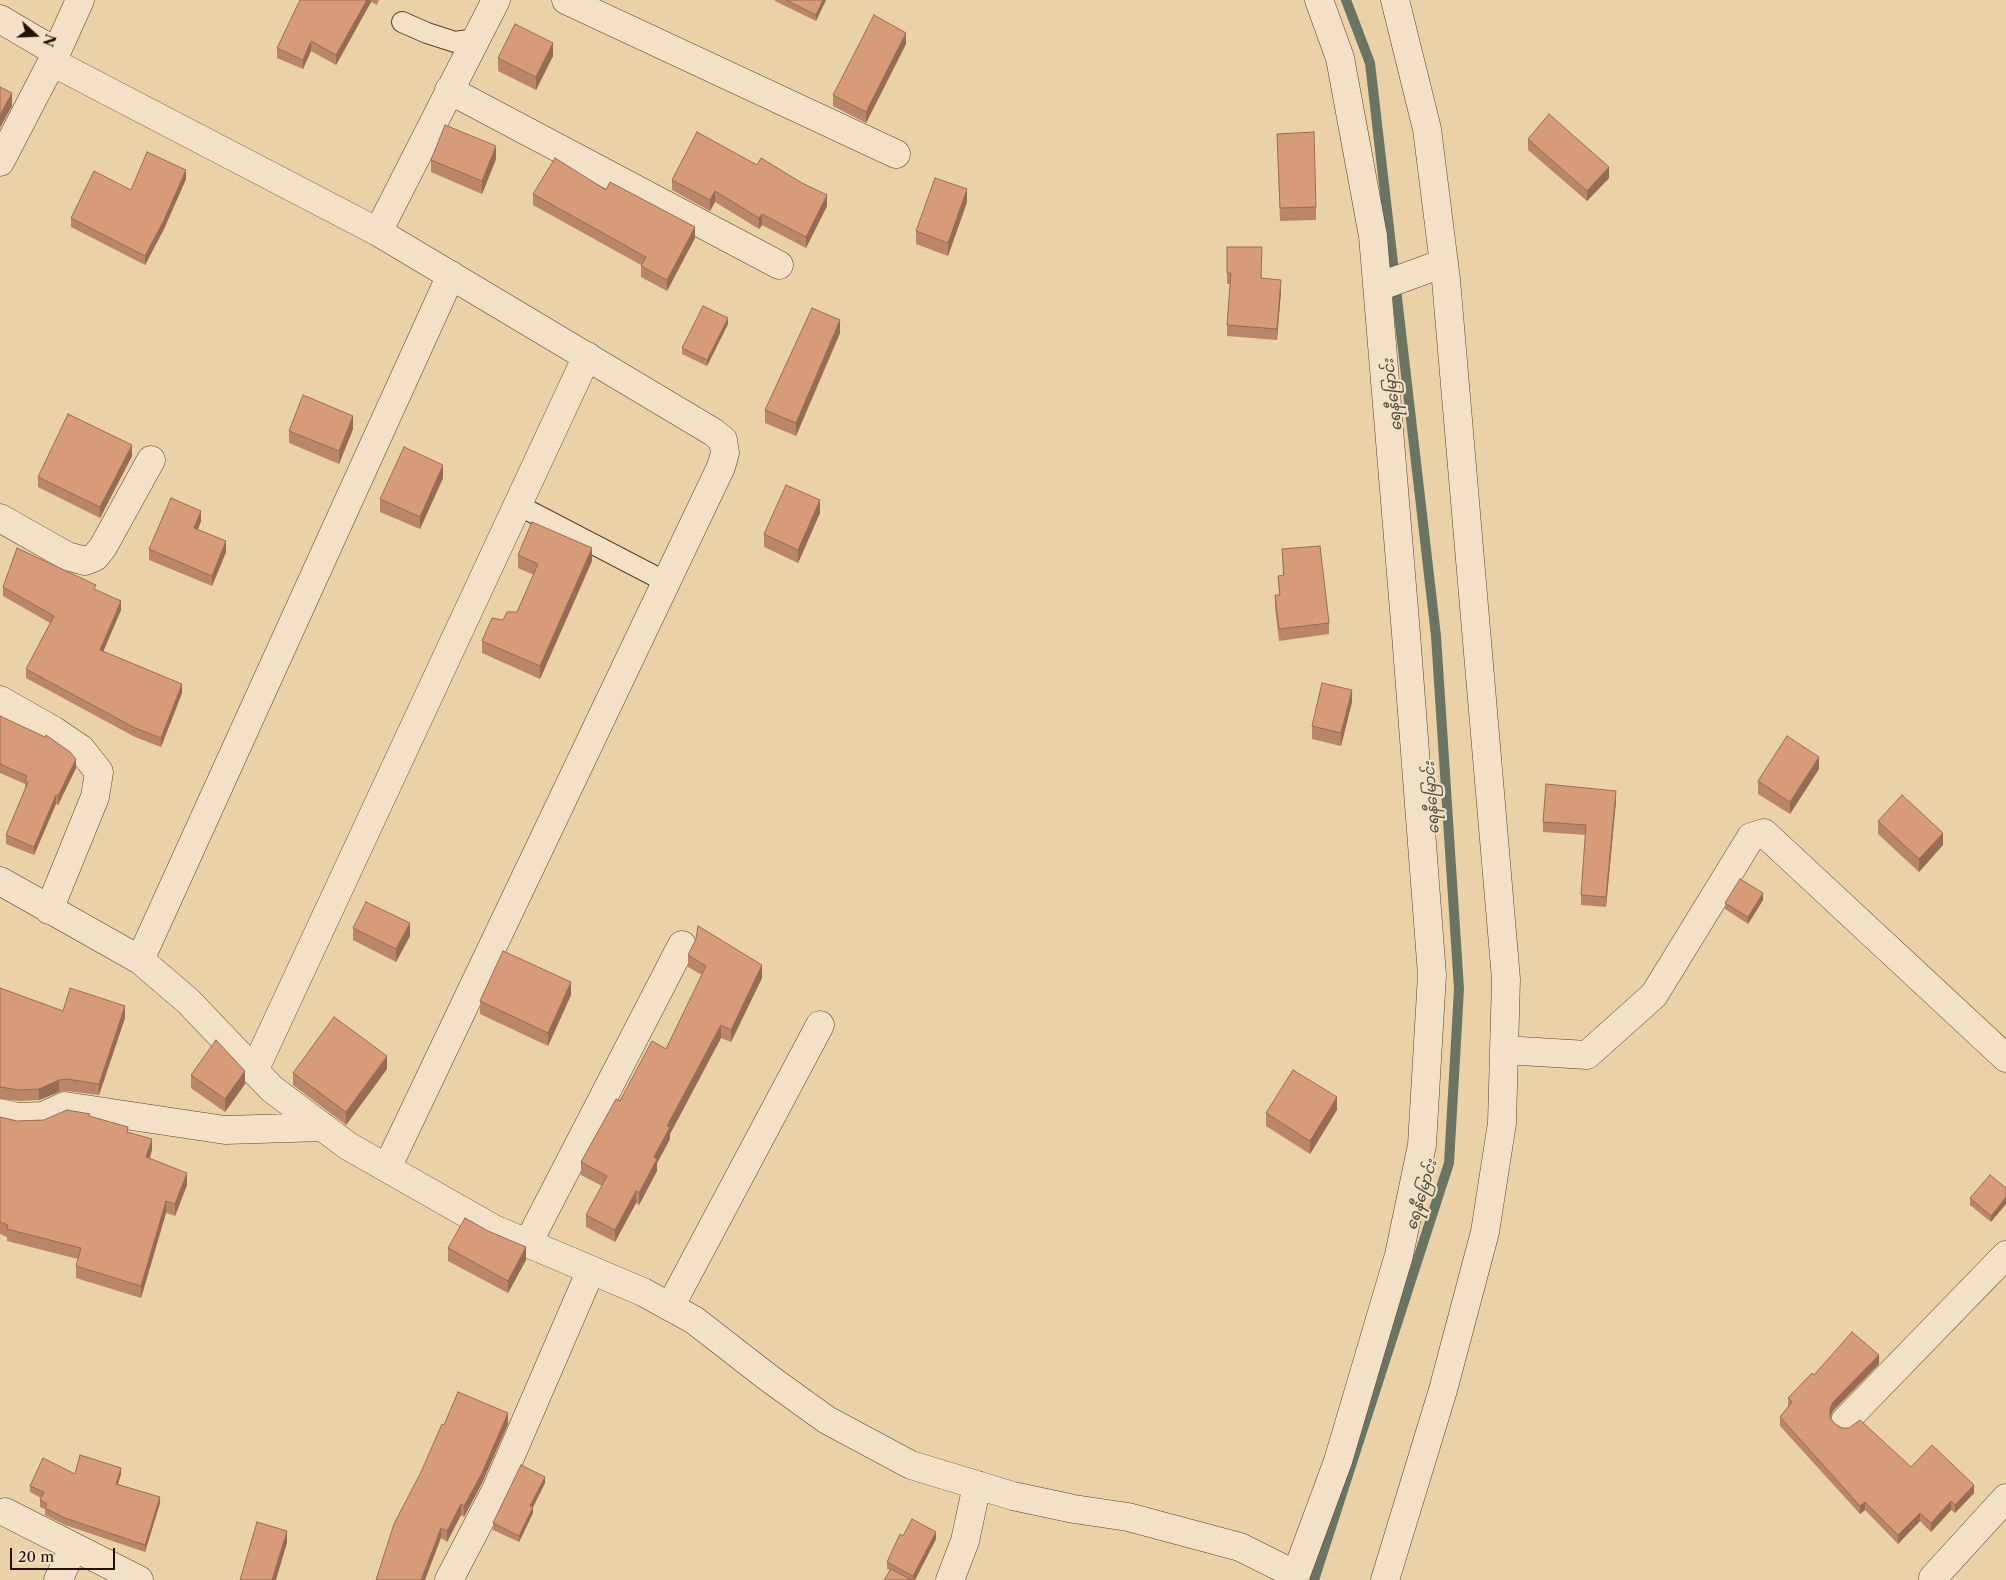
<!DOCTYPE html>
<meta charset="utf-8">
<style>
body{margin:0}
#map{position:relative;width:2006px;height:1580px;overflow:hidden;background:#ebd1a8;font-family:"Libre Caslon Text",serif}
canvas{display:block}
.north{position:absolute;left:10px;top:10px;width:50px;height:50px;-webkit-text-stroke:4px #f2e1c6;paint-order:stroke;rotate:110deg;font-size:14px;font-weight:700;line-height:20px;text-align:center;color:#270e03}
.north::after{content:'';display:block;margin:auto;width:18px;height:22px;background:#270e03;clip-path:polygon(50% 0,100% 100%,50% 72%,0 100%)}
.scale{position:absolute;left:10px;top:1548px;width:105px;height:22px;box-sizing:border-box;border:2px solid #270e03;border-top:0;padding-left:6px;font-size:15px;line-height:18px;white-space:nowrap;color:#270e03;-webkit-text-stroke:4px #f2e1c6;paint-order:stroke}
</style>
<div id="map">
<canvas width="2006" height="1580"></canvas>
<div class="north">N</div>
<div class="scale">20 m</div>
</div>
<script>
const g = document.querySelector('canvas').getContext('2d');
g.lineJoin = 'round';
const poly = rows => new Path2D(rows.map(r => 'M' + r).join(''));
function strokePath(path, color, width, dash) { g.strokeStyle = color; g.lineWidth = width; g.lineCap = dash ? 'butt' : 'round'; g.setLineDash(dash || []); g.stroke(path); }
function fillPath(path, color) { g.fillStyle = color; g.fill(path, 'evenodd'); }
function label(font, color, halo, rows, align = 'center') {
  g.font = font + ' "Libre Caslon Text","Noto Sans Myanmar",serif'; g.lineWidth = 4.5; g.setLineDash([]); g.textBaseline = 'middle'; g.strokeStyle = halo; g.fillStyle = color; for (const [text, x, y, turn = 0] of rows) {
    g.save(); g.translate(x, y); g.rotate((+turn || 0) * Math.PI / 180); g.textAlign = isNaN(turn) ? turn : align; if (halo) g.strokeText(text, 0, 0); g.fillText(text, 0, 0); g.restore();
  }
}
strokePath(poly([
 [1314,1580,1449,1163,1459,989,1436,636,1370,63,1346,0]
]), '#6b7463', 10);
const service = poly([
 [402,22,427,33,455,42,476,39],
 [518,505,666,582]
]);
const minor = poly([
 [566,0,896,154],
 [0,19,56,52],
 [52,62,378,232,496,0],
 [449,90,779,265],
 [0,162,52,62,80,0],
 [378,232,713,432,723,440,725,453,721,467,387,1168],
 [1378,287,1444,263],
 [0,518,67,556,85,561,95,557,103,547,151,460],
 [0,700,53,730,81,749,99,772,95,797,49,910],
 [0,881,140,960,188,1001,272,1089,348,1146,494,1229,643,1292,694,1320,770,1379,827,1420,911,1465,1013,1496,1074,1509,1128,1517,1240,1547,1296,1575],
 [140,960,451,275],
 [1504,1050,1587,1055,1654,995,1751,837,1764,833,2006,1058],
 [254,1071,587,356],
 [0,1113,17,1117,43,1116,65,1106,225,1130,323,1127],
 [528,1243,682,945],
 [670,1307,820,1025],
 [1845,1421,2006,1255],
 [5,1512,139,1580],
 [1933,1578,2006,1498],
 [58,1580,74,1547],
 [449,1580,496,1490,591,1270],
 [950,1580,965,1541,977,1485],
 [1294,1580,1338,1461,1399,1255,1422,1145,1432,975,1406,634,1373,236,1340,58,1319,0],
 [1385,1580,1443,1390,1485,1232,1502,1123,1506,979,1446,280,1427,129,1395,0]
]);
strokePath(service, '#583f2c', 22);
strokePath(minor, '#583f2c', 29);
strokePath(service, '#f2e1c6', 20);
strokePath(minor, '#f2e1c6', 28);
fillPath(poly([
 [300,0,379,0,377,5,371,2,336,65,311,51,303,69,277,58,277,48],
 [775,0,826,0,816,21,775,1],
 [906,44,866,123,833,106,833,95],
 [553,56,536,90,498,71,498,58],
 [1277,134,1316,207,1316,220,1280,221],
 [1528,139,1609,178,1587,201,1528,150],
 [496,159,482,194,431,172,431,160],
 [186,179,164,229,145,265,71,227,71,218,131,190],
 [672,180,827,206,806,248,762,225,759,229,715,202,710,211,672,190],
 [606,190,695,238,667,291,641,277,641,265,533,205,533,194],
 [967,202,948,256,916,244,916,231],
 [1227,247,1262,278,1281,291,1277,340,1227,336,1227,325,1230,284,1227,284],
 [728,324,707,366,682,354,682,348],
 [840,333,796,436,765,423,765,410],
 [353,429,339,464,289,443,289,431],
 [132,456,100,518,38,487,38,477],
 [443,478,420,529,380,512,380,499],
 [820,513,798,563,764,547,764,534],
 [201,521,198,530,226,552,212,586,149,560,149,549],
 [1282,549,1329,623,1329,634,1279,641,1275,607,1275,595,1279,595,1278,576,1283,576],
 [518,555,592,561,540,679,482,653,482,641,503,620,517,612,534,575,518,568],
 [3,587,96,590,121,610,103,652,182,693,161,747,135,737,26,678,26,669,50,623,3,596],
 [1352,702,1341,746,1312,739,1312,726],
 [0,716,76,768,58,805,56,804,34,855,6,844,6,835,25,789,25,784,0,773],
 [1819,769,1790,814,1758,794,1758,781],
 [1616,801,1606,907,1581,905,1581,895,1586,835,1543,832,1543,822],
 [1878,821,1943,845,1919,872,1878,834],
 [1763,900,1748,924,1725,909,1725,903],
 [353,928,410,936,396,962,353,940],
 [688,955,762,978,731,1042,721,1038,670,1134,670,1139,657,1163,657,1171,639,1205,636,1203,615,1242,586,1227,586,1215,602,1186,581,1175,581,1162,666,1049,702,975,688,967],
 [0,988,63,1011,125,1018,99,1095,67,1091,59,1092,39,1100,19,1101,0,1099],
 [571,995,548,1046,480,1014,480,1001],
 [387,1069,346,1125,293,1085,293,1073],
 [191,1075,245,1084,225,1112,191,1088],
 [1337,1110,1310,1154,1266,1126,1266,1113],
 [90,1116,128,1132,152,1150,150,1158,187,1185,175,1216,166,1213,141,1298,76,1278,76,1266,78,1259,7,1241,7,1237,0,1234,0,1117,17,1121,44,1120],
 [2006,1188,1991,1222,1970,1205,1970,1198],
 [448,1248,526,1260,508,1293,448,1261],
 [1879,1364,1833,1411,1830,1417,1834,1423,1911,1467,1974,1493,1955,1513,1951,1510,1931,1532,1920,1521,1898,1544,1865,1510,1860,1514,1780,1426,1780,1417,1788,1407,1788,1398,1814,1375],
 [508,1424,482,1483,464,1517,461,1515,447,1542,441,1538,421,1472,444,1425],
 [75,1474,121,1474,118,1484,160,1503,145,1552,65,1525,45,1515,45,1509,40,1507,40,1500,41,1498,30,1492,30,1486],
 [545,1483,533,1507,533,1513,519,1542,493,1530,493,1523],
 [903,1536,936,1539,915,1580,884,1580,890,1570,887,1569,887,1562]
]), '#ba8568');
fillPath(poly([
 [367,0,371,0,371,2,336,65,336,55],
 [823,0,826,0,816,21,816,15],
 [906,33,906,44,866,123,866,112],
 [311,41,311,51,303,69,303,60],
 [553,43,553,56,536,90,536,77],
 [12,93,12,106,0,128,0,115],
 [496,146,496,159,482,194,482,181],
 [1609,167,1609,178,1587,201,1587,191],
 [186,170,186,179,164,229,145,265,145,256],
 [967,189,967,202,948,256,948,243],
 [715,191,715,202,710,211,710,200],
 [827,195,827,206,806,248,806,237],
 [762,214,762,225,759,229,759,218],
 [695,227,695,238,667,291,667,280],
 [1281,280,1281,291,1277,340,1277,329],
 [728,318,728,324,707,366,707,360],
 [840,320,840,333,796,436,796,423],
 [353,416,353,429,339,464,339,451],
 [132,445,132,456,100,518,100,507],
 [443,465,443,478,420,529,420,517],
 [820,500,820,513,798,563,798,550],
 [201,511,201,521,194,538,194,528],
 [226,541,226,552,212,586,212,576],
 [592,548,592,561,540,679,540,666],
 [121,601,121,610,100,659,100,650],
 [182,684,182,693,161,747,161,738],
 [1352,690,1352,702,1341,746,1341,733],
 [1819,757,1819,769,1790,814,1790,802],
 [76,759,76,768,58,805,58,796],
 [1616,791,1616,801,1606,907,1606,897],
 [56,795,56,804,34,855,34,847],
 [1943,833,1943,845,1919,872,1919,859],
 [1763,893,1763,900,1748,924,1748,917],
 [410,923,410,936,396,962,396,949],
 [762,965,762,978,731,1042,731,1030],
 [571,982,571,995,548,1046,548,1033],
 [125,1006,125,1018,99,1095,99,1084],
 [721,1025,721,1038,670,1134,670,1139,657,1163,657,1171,639,1205,639,1193,667,1126],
 [387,1056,387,1069,346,1125,346,1112],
 [245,1071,245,1084,225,1112,225,1099],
 [59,1080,59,1092,39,1100,39,1089],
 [1337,1097,1337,1110,1310,1154,1310,1141],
 [152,1139,152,1150,146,1169,146,1157],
 [187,1173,187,1185,175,1216,175,1204],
 [636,1191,636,1203,615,1242,615,1230],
 [2006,1197,2006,1204,1991,1222,1991,1216],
 [166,1201,166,1213,141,1298,141,1286],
 [526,1247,526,1260,508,1293,508,1281],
 [1879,1355,1879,1364,1833,1411,1830,1418,1830,1409,1833,1402],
 [508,1413,508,1424,482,1483,464,1517,464,1506],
 [121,1468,121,1474,116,1490,116,1484],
 [545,1477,545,1483,533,1507,533,1513,519,1542,519,1536,530,1506],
 [1974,1485,1974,1493,1955,1513,1955,1505],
 [160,1497,160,1503,145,1552,145,1545],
 [1951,1501,1951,1510,1931,1532,1931,1523],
 [1865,1502,1865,1510,1860,1514,1860,1506],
 [461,1504,461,1515,447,1542,447,1531],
 [1920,1513,1920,1521,1898,1544,1898,1535],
 [441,1528,441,1538,425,1580,421,1580],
 [287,1531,287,1543,276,1580,272,1580],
 [936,1532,936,1539,915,1580,913,1580,913,1576]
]), '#976c55');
const building = poly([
 [300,0,367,0,336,55,311,41,303,60,277,48,300,0],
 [786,0,823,0,816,15,786,0],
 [874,15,906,33,866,112,833,95,874,15],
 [515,24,553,43,536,77,498,58,515,24],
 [0,87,12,93,0,115,0,87],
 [1549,114,1609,167,1587,191,1528,139,1549,114],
 [445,125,496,146,482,181,431,160,445,125],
 [697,132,757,165,761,158,802,183,827,195,806,237,762,214,759,218,715,191,710,200,672,180,697,132],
 [1314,132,1316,207,1280,208,1277,134,1314,132],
 [147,152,186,170,164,220,145,256,71,218,94,171,131,190,147,152],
 [555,158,606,190,610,182,695,227,667,280,641,266,646,257,533,194,555,158],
 [935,178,967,189,948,243,916,231,935,178],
 [1227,247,1262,247,1261,278,1281,280,1277,329,1227,325,1231,273,1227,273,1227,247],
 [703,306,728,318,707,360,682,348,703,306],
 [812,308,840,320,796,423,765,410,812,308],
 [303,395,353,416,339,451,289,431,303,395],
 [68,414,132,445,100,507,38,477,68,414],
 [404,447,443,465,420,517,380,499,404,447],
 [786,485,820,500,798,550,764,534,786,485],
 [171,498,201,511,194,528,226,541,212,576,149,549,171,498],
 [532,522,592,548,540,666,482,641,492,618,503,620,507,612,517,612,538,564,518,555,532,522],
 [1320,546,1329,623,1279,629,1275,595,1280,595,1278,576,1284,575,1282,549,1320,546],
 [17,548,96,585,94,589,121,601,100,650,182,684,161,738,135,728,26,669,54,616,3,587,17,548],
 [1322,683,1352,690,1341,733,1312,726,1322,683],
 [0,716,45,737,46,735,70,752,76,759,58,796,56,795,34,847,6,835,28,782,25,780,27,776,0,764,0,716],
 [1787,736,1819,757,1790,802,1758,781,1787,736],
 [1546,784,1616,791,1606,897,1581,895,1586,825,1543,822,1546,784],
 [1902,795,1943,833,1919,859,1878,821,1902,795],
 [1740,879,1763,893,1748,917,1725,903,1740,879],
 [366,902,410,923,396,949,353,928,366,902],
 [698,926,762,965,731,1030,721,1025,667,1126,670,1127,654,1157,657,1159,639,1193,636,1191,615,1230,586,1215,607,1176,581,1162,616,1099,620,1101,652,1041,666,1049,706,966,688,955,696,939,698,926],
 [503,951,571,982,548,1033,480,1001,503,951],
 [0,988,63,1011,70,988,125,1006,99,1084,67,1079,59,1080,39,1089,19,1090,0,1087,0,988],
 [334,1017,387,1056,346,1112,293,1073,334,1017],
 [216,1040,245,1071,225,1099,191,1075,216,1040],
 [1293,1070,1337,1097,1310,1141,1266,1113,1293,1070],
 [67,1110,90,1114,89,1116,128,1127,127,1132,152,1139,146,1157,187,1173,175,1204,166,1201,141,1286,76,1266,81,1248,7,1229,8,1225,0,1222,0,1117,17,1121,44,1120,67,1110],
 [1990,1175,2006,1188,2006,1197,1991,1216,1970,1198,1990,1175],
 [465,1218,488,1231,526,1247,508,1281,448,1248,465,1218],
 [1852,1332,1879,1355,1833,1402,1830,1409,1830,1417,1834,1423,1841,1428,1849,1428,1860,1420,1911,1467,1932,1445,1974,1485,1955,1505,1951,1501,1931,1523,1920,1513,1898,1535,1865,1502,1860,1506,1780,1417,1792,1402,1788,1398,1812,1373,1814,1375,1852,1332],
 [458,1392,508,1413,482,1473,464,1506,461,1504,447,1531,441,1528,421,1580,376,1580,394,1524,421,1472,442,1424,444,1425,458,1392],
 [80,1455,121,1468,116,1484,160,1497,145,1545,65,1518,45,1508,47,1504,40,1500,44,1492,30,1486,43,1458,75,1474,80,1455],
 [521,1465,545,1477,530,1506,533,1507,519,1536,493,1523,521,1465],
 [912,1519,936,1532,913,1576,887,1562,900,1534,903,1536,912,1519],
 [257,1522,287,1531,272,1580,240,1580,257,1522],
 [891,1569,912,1580,884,1580,891,1569]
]);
fillPath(building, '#d89b79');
strokePath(building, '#976c55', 1);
label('italic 15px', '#4f4a3b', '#f2e1c6', [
 ["ရေနီမြောင်း",1393,395,-97],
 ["ရေနီမြောင်း",1432,798,-94],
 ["ရေနီမြောင်း",1422,1195,-73]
]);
</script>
